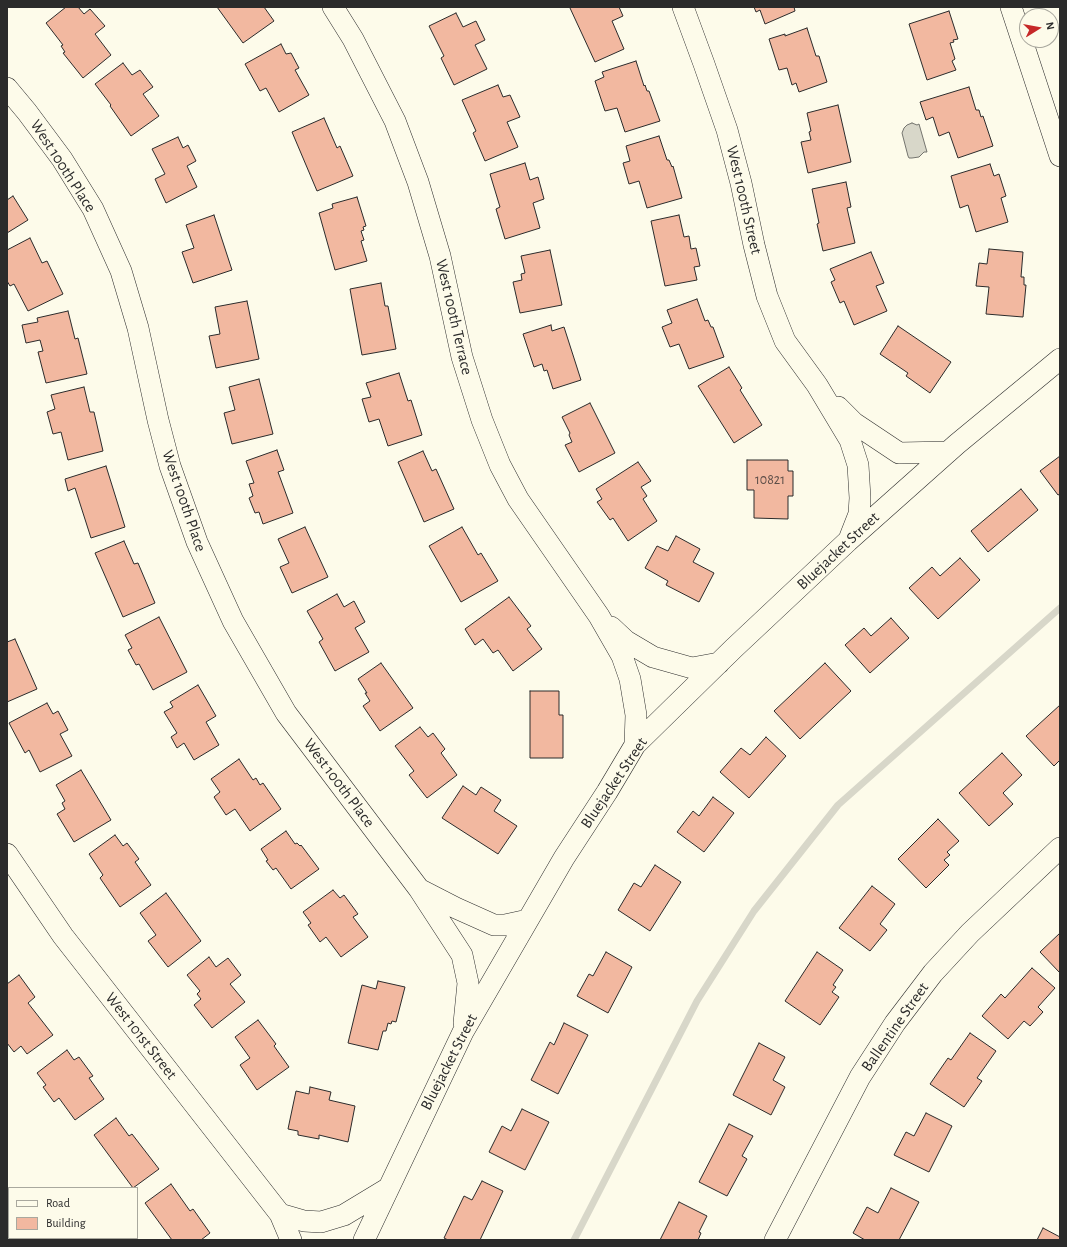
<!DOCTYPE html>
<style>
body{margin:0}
#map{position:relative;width:1067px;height:1247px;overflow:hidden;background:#fdfbea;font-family:"Alegreya Sans",sans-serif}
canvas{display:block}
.frame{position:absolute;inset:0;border:8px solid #2b2b2b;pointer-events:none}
.legend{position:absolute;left:8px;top:1187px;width:130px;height:52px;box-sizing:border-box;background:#fdfbea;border:1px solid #a9a89e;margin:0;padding:5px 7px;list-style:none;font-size:12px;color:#2b2b2b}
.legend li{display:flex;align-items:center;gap:8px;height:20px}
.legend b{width:20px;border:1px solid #a9a89e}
.north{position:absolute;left:1019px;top:8px;width:40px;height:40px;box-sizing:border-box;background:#fdfbea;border:1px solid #a9a89e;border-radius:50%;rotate:79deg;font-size:11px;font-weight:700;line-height:16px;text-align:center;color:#2b2b2b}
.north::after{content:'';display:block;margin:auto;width:14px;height:18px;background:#c62828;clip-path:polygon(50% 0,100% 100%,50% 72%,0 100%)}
</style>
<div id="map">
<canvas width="1067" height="1247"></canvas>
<div class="frame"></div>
<ul class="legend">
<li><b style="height:5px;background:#fdfbea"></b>Road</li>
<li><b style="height:11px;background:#f2b8a0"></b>Building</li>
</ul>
<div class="north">N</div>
</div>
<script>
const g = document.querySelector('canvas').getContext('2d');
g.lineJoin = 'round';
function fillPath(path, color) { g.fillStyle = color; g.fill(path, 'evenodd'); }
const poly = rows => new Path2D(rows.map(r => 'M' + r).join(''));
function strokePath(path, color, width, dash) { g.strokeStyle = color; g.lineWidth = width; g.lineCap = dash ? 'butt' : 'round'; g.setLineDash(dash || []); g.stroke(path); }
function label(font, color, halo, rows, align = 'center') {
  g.font = font + ' "Alegreya Sans",sans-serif'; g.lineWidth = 3; g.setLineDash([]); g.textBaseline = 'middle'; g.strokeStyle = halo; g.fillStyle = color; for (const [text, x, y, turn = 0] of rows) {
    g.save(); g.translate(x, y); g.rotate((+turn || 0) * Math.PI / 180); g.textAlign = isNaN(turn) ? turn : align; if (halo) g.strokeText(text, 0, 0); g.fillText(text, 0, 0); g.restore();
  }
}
const water = poly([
 [912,123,917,125,919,124,927,152,924,152,919,157,912,158,909,158,908,156,902,133,904,128,907,125,912,123]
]);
fillPath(water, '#d8d7c9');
strokePath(water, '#74746e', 1);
strokePath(poly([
 [574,1240,697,1001,754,911,838,805,1060,608]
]), '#d8d7c9', 7);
const building = poly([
 [66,7,78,7,84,14,90,9,105,26,95,34,111,55,83,78,63,53,65,52,61,46,63,45,46,23,66,7],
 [217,7,264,7,274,21,243,43,217,7],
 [571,7,619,7,623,16,612,21,624,49,595,62,570,8,571,7],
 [754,7,794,7,795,11,765,24,760,10,756,12,754,7],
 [949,11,958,39,953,40,954,42,950,43,955,59,952,61,956,70,927,80,909,24,949,11],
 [456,13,463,27,476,21,485,40,475,45,487,69,454,85,441,58,444,56,429,26,456,13],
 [807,28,816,56,819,56,827,82,799,92,796,83,792,85,787,68,779,70,769,39,785,34,785,36,807,28],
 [281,44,286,54,291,53,299,68,295,70,309,95,279,112,266,88,260,91,245,64,281,44],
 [636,61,644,86,645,85,647,91,649,91,660,121,625,132,617,108,605,111,595,81,604,77,602,72,636,61],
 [123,63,132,75,140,70,153,87,143,94,159,116,131,136,110,106,111,105,95,84,123,63],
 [498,85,503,97,510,95,520,117,507,122,518,147,485,161,473,133,476,131,462,100,498,85],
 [969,87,976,110,979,110,981,117,983,116,993,146,958,158,949,132,939,136,933,117,926,120,920,102,969,87],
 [838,105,851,162,808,173,801,142,811,140,809,132,811,131,807,113,838,105],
 [324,118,337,148,340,146,353,176,317,191,292,132,324,118],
 [659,136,667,160,669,160,672,167,673,166,682,198,647,208,639,181,629,184,623,163,630,161,626,146,659,136],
 [178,137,183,148,188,145,196,161,187,166,197,187,166,203,155,179,165,174,152,149,178,137],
 [525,163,530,180,538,177,544,199,533,203,540,228,505,239,496,209,500,207,490,174,525,163],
 [990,164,994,176,999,174,1006,196,1001,198,1008,222,976,232,968,205,960,208,951,176,990,164],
 [846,182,851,207,847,208,855,243,823,251,817,224,819,223,812,189,846,182],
 [13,196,28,220,7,233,7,200,13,196],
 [357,197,366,226,363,227,364,230,361,231,364,240,361,241,367,261,335,270,319,213,333,208,332,204,357,197],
 [214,215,232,270,193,283,182,252,194,248,186,225,214,215],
 [679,215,684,237,689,236,691,249,696,248,700,266,694,267,697,280,665,286,651,221,679,215],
 [30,238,42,263,47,261,63,294,28,311,14,284,10,286,7,281,7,250,30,238],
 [989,249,1023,252,1021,277,1024,277,1024,285,1026,285,1023,317,986,314,989,287,976,286,979,263,987,264,989,249],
 [550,250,562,305,520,313,513,282,522,280,521,274,525,273,521,256,550,250],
 [871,252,884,283,876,286,887,311,854,325,844,301,840,303,831,282,835,280,830,269,871,252],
 [381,283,385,306,388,306,396,349,362,355,350,289,381,283],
 [697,299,705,321,708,320,711,327,713,327,724,357,689,369,679,344,670,347,662,327,672,323,667,310,697,299],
 [247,301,259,359,216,368,209,336,220,334,215,307,247,301],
 [68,311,75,339,78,338,87,374,46,383,38,352,43,351,40,340,26,343,22,325,38,322,37,318,68,311],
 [551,325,552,331,564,327,581,380,553,389,547,370,544,371,542,364,534,367,523,334,551,325],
 [898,326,951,362,930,393,906,376,908,373,880,354,898,326],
 [729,367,742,388,740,390,762,425,734,443,698,386,729,367],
 [399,373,408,401,411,400,422,435,388,446,379,419,369,422,362,399,371,397,366,383,399,373],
 [259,379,273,434,232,444,224,413,235,410,229,387,259,379],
 [84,387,90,412,94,412,103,451,68,460,61,432,53,434,47,412,55,409,51,395,84,387],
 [590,403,615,453,579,472,565,445,572,442,569,435,570,433,562,417,590,403],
 [277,450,284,470,278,472,293,513,263,524,259,512,255,513,249,498,253,496,249,484,254,483,246,461,277,450],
 [423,451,432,471,436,469,454,509,424,522,398,462,423,451],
 [1060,456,1060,494,1058,495,1040,471,1060,456],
 [747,460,788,460,788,471,793,471,793,496,788,496,788,519,754,518,754,490,747,490,747,460],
 [638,462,651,481,641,487,647,496,643,499,657,521,628,541,613,518,610,520,597,502,602,499,596,489,638,462],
 [106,466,125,527,91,538,75,488,68,491,65,479,106,466],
 [1021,489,1038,510,988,552,971,531,1021,489],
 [305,527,328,577,292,593,280,567,289,563,278,539,305,527],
 [462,527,478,555,481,553,498,581,461,602,429,546,462,527],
 [676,536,700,549,693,562,714,573,699,602,666,585,668,581,645,568,657,546,668,551,676,536],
 [124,541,134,564,138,563,155,603,123,617,95,553,124,541],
 [960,558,980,580,938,619,909,588,932,567,940,576,960,558],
 [337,594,344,607,354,601,365,622,355,628,369,652,335,671,319,642,323,639,307,611,337,594],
 [509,597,531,626,527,629,542,649,513,671,498,650,493,653,483,639,475,645,465,629,509,597],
 [159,617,187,672,153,690,139,664,136,665,128,650,132,648,125,635,159,617],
 [891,618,909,638,870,673,845,645,864,628,871,636,891,618],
 [15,639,37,689,7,702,7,642,15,639],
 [381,663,413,708,380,731,363,706,370,701,365,693,367,693,358,679,381,663],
 [825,663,851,691,800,739,774,711,825,663],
 [198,685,216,716,206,722,219,745,194,760,184,743,177,748,171,737,177,733,164,712,173,707,170,702,198,685],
 [530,691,559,691,559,715,563,715,563,758,530,758,530,691],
 [47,703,53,714,58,711,68,730,60,734,72,756,40,772,29,750,25,753,9,723,47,703],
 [1060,705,1060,760,1054,766,1026,736,1060,705],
 [420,727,428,737,433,733,445,749,441,753,457,775,427,798,409,775,414,771,395,746,420,727],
 [766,737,786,756,749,798,720,772,741,748,750,755,766,737],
 [1002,753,1022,775,1003,793,1013,804,989,826,959,793,1002,753],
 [239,759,253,780,256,778,260,785,263,783,281,809,250,831,235,809,226,815,214,797,220,792,211,779,239,759],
 [81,770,111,820,74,842,57,814,65,809,62,803,65,801,56,785,81,770],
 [463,786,476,795,481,787,501,800,494,811,517,826,498,854,442,818,463,786],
 [713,797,734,813,704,852,677,832,693,811,699,816,713,797],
 [938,819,959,841,947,852,950,855,944,860,949,865,926,888,898,859,938,819],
 [286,831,295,844,297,843,300,846,301,845,319,869,291,889,276,868,273,870,266,861,268,860,261,849,286,831],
 [115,835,123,846,127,843,139,859,135,862,151,885,120,907,100,878,103,875,89,854,115,835],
 [655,865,681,882,650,931,618,910,634,883,641,887,655,865],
 [872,886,895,904,880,924,887,930,870,951,839,928,872,886],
 [333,890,340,898,344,895,358,914,353,917,368,937,341,957,326,937,320,942,308,925,311,923,303,912,333,890],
 [166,893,201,941,168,967,148,941,156,935,140,913,166,893],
 [1060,933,1060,973,1040,952,1060,933],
 [606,952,632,967,608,1013,577,996,589,974,593,976,606,952],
 [817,952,843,970,833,985,836,987,832,992,839,997,820,1025,785,1001,817,952],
 [209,957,216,967,228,958,241,975,230,984,245,1002,212,1028,194,1005,201,999,197,994,200,991,187,975,209,957],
 [1032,968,1055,988,1038,1007,1043,1012,1030,1026,1024,1021,1008,1039,982,1016,1001,994,1005,998,1032,968],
 [19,975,35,997,28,1003,53,1035,27,1054,21,1046,14,1052,7,1043,7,984,19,975],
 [378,981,405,987,396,1022,392,1021,391,1024,388,1023,386,1031,383,1031,378,1050,348,1043,362,985,376,989,378,981],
 [258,1020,276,1044,274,1046,289,1067,257,1090,240,1065,250,1058,235,1037,258,1020],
 [564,1023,588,1035,558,1094,531,1080,550,1042,554,1045,564,1023],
 [970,1033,996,1051,977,1078,982,1081,964,1107,930,1084,948,1058,951,1060,970,1033],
 [759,1043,785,1057,773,1080,785,1087,771,1115,733,1095,759,1043],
 [67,1050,74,1060,79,1057,93,1076,89,1078,104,1099,75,1120,59,1098,54,1102,43,1087,46,1085,37,1073,67,1050],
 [310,1087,331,1092,329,1100,355,1106,348,1142,319,1135,319,1139,298,1135,298,1131,288,1129,296,1091,309,1094,310,1087],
 [522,1109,549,1122,525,1170,489,1152,502,1126,511,1131,522,1109],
 [926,1113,952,1126,929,1172,894,1155,906,1132,914,1136,926,1113],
 [116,1118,129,1136,132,1134,159,1169,133,1188,94,1135,116,1118],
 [729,1124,753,1136,742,1156,747,1159,727,1196,699,1182,729,1124],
 [482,1181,503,1191,480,1240,448,1240,444,1238,464,1196,472,1200,482,1181],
 [171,1184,190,1211,193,1209,210,1233,201,1240,172,1240,145,1203,171,1184],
 [891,1188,919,1202,899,1240,865,1240,853,1233,867,1207,878,1213,891,1188],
 [679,1202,707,1216,699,1232,701,1233,698,1240,660,1240,679,1202],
 [1043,1228,1060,1237,1060,1240,1037,1240,1043,1228]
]);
fillPath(building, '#f2b8a0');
strokePath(building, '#2b2b2b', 1);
const minor = poly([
 [333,7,353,39,395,121,418,182,440,256,462,357,482,420,500,465,518,499,599,616,622,656,630,679,636,715,635,745],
 [683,7,704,64,727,130,741,183,754,245,767,296,785,341,817,385,850,440,858,465,860,498,859,514,850,537],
 [1011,7,1060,156],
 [7,88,27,112,62,159,93,209,121,271,138,328,158,420,170,466,197,542,233,621,286,713,419,889,462,955,468,983,464,1023],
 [838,407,854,423,899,453,948,452],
 [611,627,626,641,653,657,692,668,719,663],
 [7,854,63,936,280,1214,291,1240],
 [419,889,456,908,494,925,505,925,528,920],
 [280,1214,304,1221,321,1222,344,1215,387,1189],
 [364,1240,463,1032,564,858,607,792,635,745,733,649,848,541,957,444,1060,359],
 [775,1240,860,1077,895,1023,933,973,970,933,1060,848]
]);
strokePath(minor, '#2b2b2b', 22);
strokePath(minor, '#fdfbea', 21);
label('14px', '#5d4e48', null, [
 ["10821",770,480]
]);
label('16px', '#2b2b2b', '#fdfbea', [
 ["West 100th Place",63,166,57],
 ["West 100th Street",744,200,77],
 ["West 100th Terrace",454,317,77],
 ["West 100th Place",184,501,71],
 ["Bluejacket Street",838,551,-43],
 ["West 100th Place",339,783,53],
 ["Bluejacket Street",614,783,-56],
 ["Ballentine Street",895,1027,-55],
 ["West 101st Street",141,1036,52],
 ["Bluejacket Street",449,1062,-63]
]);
</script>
